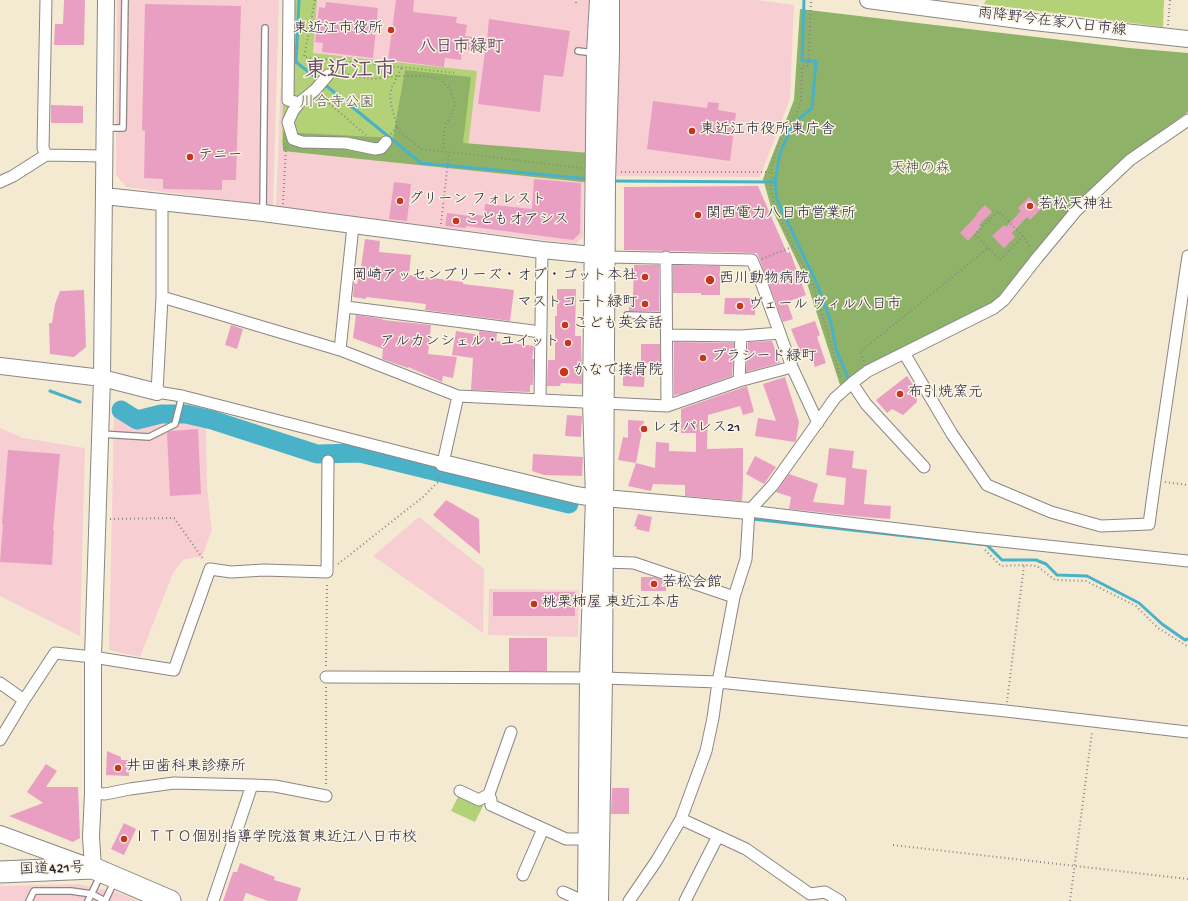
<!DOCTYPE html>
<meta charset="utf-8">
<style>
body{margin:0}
canvas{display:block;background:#f4ead1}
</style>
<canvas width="1188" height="901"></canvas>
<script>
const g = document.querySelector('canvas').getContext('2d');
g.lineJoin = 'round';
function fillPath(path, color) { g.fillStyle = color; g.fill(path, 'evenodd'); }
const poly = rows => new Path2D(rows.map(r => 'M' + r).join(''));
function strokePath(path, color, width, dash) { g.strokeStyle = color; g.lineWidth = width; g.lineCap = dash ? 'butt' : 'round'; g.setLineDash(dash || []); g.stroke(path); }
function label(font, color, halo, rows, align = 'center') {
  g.font = font + ' "Gochi Hand","Klee One",sans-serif'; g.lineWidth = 3; g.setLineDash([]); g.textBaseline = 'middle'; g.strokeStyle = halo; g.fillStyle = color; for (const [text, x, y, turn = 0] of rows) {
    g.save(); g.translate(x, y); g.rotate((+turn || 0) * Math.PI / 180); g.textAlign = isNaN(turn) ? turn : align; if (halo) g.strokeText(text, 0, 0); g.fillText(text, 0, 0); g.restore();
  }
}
fillPath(poly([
 [117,0,279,0,273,206,126,187,116,175],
 [284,0,756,0,794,5,790,99,760,177,584,176,583,237,576,244,276,207],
 [114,415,139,425,172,417,206,426,207,488,212,530,202,557,184,559,173,573,140,657,109,650],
 [0,428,23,438,85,448,80,636,0,596],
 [419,517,484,569,483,633,373,556],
 [489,589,579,590,578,637,488,635],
 [78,884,119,893,138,901,0,901,0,886]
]), '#f7cfd2');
fillPath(poly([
 [285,0,317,0,313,53,477,71,466,164,282,146],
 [986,0,1164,0,1163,27,984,4],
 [459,795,483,806,475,822,451,811]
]), '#b3d177');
fillPath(poly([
 [800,9,1129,48,1188,53,1188,112,1125,158,1001,296,992,304,886,356,840,385,806,280,771,207,763,179,794,100],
 [405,70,471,77,463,143,603,154,602,184,283,151,283,132,393,138]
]), '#8eb368');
strokePath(poly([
 [299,0,296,62,319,80],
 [804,0,802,61,816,61,812,108,793,124,780,153,775,182,777,200,817,284,831,322,836,349,848,378],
 [324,84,421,163,589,179],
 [611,181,775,182],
 [50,391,80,402],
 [752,519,987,545,1002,560,1036,560,1046,564,1057,575,1087,576,1139,603,1162,624,1185,640,1188,639]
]), '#4ab2c8', 3);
strokePath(poly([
 [121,410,137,420,161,414,186,414,212,420,317,454,360,453,569,504]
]), '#4ab2c8', 19);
fillPath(poly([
 [64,0,85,0,84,45,54,45,55,24,63,24],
 [396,0,414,0,413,12,457,17,456,23,467,25,465,36,487,39,489,19,570,31,563,77,544,75,540,112,478,104,485,52,462,50,461,60,445,58,444,67,388,60],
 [326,2,378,8,373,58,322,52,323,43,315,42,319,7,325,8],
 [145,4,241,6,236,180,222,180,222,190,163,189,163,179,144,178,145,131,142,130],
 [653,101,707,108,708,102,719,103,718,110,736,113,730,161,647,149],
 [51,105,83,106,83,123,51,123],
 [534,179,581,183,580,233,573,240,466,226,466,228,445,226,447,213,470,216,470,214,484,216,485,204,532,209],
 [394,182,411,184,407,221,389,219],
 [758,186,787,253,790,252,806,295,787,302,793,319,783,322,757,253,624,250,624,187],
 [1029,197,1041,209,1030,220,1027,217,1012,233,1015,237,1004,248,992,236,1004,225,1006,227,1021,211,1018,208],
 [985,205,992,212,979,225,981,227,968,241,960,233,977,215,976,214],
 [365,239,380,241,379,252,411,255,409,275,463,282,463,284,514,290,510,321,425,310,426,304,366,297,366,299,353,297,354,283,357,284,360,267,361,267],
 [634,265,659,265,659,311,629,311,629,296,633,296],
 [673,265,720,266,720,295,701,295,701,293,673,293],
 [557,289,576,289,575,336,581,336,582,384,561,383,560,386,547,386,548,360,555,360,555,316,557,316],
 [84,290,86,347,74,357,50,354,49,323,52,323,55,304,60,291],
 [725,298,755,298,755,315,724,314],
 [356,315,383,319,383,320,431,325,428,354,457,357,453,378,443,376,442,382,408,367,408,368,382,359,383,349,353,338],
 [815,321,820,335,817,337,826,363,815,367,811,354,802,356,791,329],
 [231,325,243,329,237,349,225,345],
 [456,331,479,335,479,331,497,333,496,341,534,346,532,359,534,359,533,385,530,385,530,392,471,390,473,358,452,355],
 [772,341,780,363,746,372,748,342],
 [674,342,734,343,732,376,681,394,674,395],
 [641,344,660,344,660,363,641,363],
 [623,365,645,366,644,387,623,386],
 [907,376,916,389,917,402,903,415,892,409,887,413,876,400],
 [785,377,799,422,796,440,795,442,755,436,758,418,776,421,763,384],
 [747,386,754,412,743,415,740,406,708,415,707,449,743,448,743,482,742,501,685,496,685,485,653,484,651,491,628,486,636,463,655,468,656,442,669,443,669,451,696,452,696,433,681,433,681,409],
 [567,415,582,416,581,437,565,436],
 [628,420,644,421,636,463,618,460,623,437,628,438],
 [198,429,201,494,170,496,167,433,171,431],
 [829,448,854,451,852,468,867,470,864,504,891,506,890,519,853,516,789,509,791,497,776,492,789,474,818,484,813,502,844,505,846,478,826,475],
 [8,450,60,454,53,530,54,530,52,565,0,562,3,524,2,524],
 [533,454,583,457,582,476,544,475,532,471],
 [755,456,776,467,764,484,746,474],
 [446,500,479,519,480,554,433,515],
 [638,514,652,517,649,532,636,529,637,527,634,526],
 [641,577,654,577,666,581,666,591,641,591],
 [493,592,575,592,575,616,493,616],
 [509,638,547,638,547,671,509,671],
 [107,751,121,757,121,760,129,760,129,776,106,775],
 [46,764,57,771,46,787,78,787,80,838,73,842,9,816,43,803,27,792],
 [612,788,629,788,629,814,611,814],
 [124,823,136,829,124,855,111,849],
 [240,863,275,877,274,880,301,888,297,901,268,901,246,893,243,901,223,901,233,872,237,872]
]), '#e99fc2');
const lane = poly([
 [578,51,594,53],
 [106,128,123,128,125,0],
 [263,211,265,28],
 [627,315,667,316],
 [101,434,149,437,175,424,182,396],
 [29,901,34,891,71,891,92,894,105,901,114,882],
 [88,901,100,876]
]);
const street = poly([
 [289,0,288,100,299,103,293,111,288,122,293,139,302,142,346,143,375,149,381,148,386,142],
 [299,103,315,90,328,75],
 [46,155,43,148,46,0],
 [0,182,13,176,46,155,104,156],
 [162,201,162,297,157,392,182,396,443,463,458,396],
 [607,257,752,260,760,279,792,367,818,423],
 [666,257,667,406],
 [162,297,340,350,458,396,667,406,739,381,792,367],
 [346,307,541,332],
 [667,335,741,336,780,333],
 [340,350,353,226],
 [904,353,952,434,987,485,1051,512,1101,526,1149,524,1155,480,1188,256],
 [739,381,741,336],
 [852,383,866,404,924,467],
 [540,399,542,250],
 [749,511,973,538,1188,561],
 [605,562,634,563,734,597],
 [326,677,604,678,718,682,1006,711,1188,732],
 [0,683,24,700],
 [0,740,24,700,55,653,93,657,174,670,210,569,231,572,264,570,327,572,328,461],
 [460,791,479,800,489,794,491,800,491,805,566,839,587,839],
 [93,793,105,794,130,789,174,783,252,785,275,786,326,796],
 [489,794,511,732],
 [681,819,746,849,810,894,825,892,840,901],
 [523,875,543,829],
 [563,892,583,901],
 [213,901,252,785],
 [629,901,657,860,681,819,706,751,713,718,718,682,734,597,746,559,749,511,773,485,835,398,852,383,868,371,994,308,1004,300,1037,258,1076,211,1130,160,1188,120],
 [685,901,718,836]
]);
const secondary = poly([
 [868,0,1034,22,1188,39],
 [104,196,263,213,542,250,603,256],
 [0,366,102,378,157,392],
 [443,463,576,495,594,498,605,498,749,511],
 [0,834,93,868,91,837,93,793,93,657,102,378,106,0],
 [586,901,588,677,594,498,591,402,595,53,598,0],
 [600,901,604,678,607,181,611,51,611,0]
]);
const highway = poly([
 [0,872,93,868,170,901]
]);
strokePath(lane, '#8b8686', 8);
strokePath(street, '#8b8686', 13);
strokePath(secondary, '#8b8686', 18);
strokePath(highway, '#8b8686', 23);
strokePath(poly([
 [315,0,304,57,456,73],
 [811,2,808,66,802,66,801,100,795,117,789,123,777,148,772,166,771,187,774,206,815,289,841,379],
 [576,3,576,0],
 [1168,25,1170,0],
 [336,68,339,61,342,68,345,72,352,76,373,79,398,76,425,76,433,77,442,81,451,91,455,104,452,114,446,124,444,131,443,151],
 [323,98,366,135],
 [397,126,391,104,390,96,392,87,402,67],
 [391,134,397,126,400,132,422,149,582,168],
 [621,172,772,172],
 [283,204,286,146],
 [441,224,449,153],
 [1023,236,1000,260,975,234,998,211,1023,236,1031,248],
 [762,259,794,246],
 [864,361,860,352,988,248],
 [1165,482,1188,485],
 [110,519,174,518,204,560],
 [985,550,1001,566,1024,565,1037,566,1055,580,1086,581,1136,606,1158,628,1187,646,1188,645],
 [338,564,423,497,438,482,440,476],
 [326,666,327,583],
 [326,687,326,786],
 [1007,702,1024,565],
 [893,845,1188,879],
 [1070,901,1092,732]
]), '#8b8686', 2, [1, 3]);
strokePath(lane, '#fff', 5.5);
strokePath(street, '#fff', 11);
strokePath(secondary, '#fff', 16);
strokePath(highway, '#fff', 21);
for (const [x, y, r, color] of [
 [391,30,4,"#c8321e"],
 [692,131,4,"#c8321e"],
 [190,157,4,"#c8321e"],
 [400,201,4,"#c8321e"],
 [1030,206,4,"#c8321e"],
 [698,215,4,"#c8321e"],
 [456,221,4,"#c8321e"],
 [645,277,4,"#c8321e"],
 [710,280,5,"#c8321e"],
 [645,304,4,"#c8321e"],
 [740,306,4,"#c8321e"],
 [565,325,4,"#c8321e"],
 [568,343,4,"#c8321e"],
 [703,358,4,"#c8321e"],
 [564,372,5,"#c8321e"],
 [900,394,4,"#c8321e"],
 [644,429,4,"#c8321e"],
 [654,584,4,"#c8321e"],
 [534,604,4,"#c8321e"],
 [118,768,4,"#c8321e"],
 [124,839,4,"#c8321e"]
]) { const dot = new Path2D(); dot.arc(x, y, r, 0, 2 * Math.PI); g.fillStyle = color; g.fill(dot); strokePath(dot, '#fcf5e5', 1.5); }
label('15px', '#22223b', '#fcf5e5', [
 ["雨降野今在家八日市線",1052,23,7],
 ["国道421号",52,870,-2]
]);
label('15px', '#22223b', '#fcf5e5', [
 ["東近江市役所",383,30,"right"],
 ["東近江市役所東庁舎",700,131],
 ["テニー",198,157],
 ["グリーン フォレスト",408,201],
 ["若松天神社",1038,206],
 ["関西電力八日市営業所",706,215],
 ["こどもオアシス",464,221],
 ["岡崎アッセンブリーズ・オブ・ゴット本社",637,277,"right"],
 ["西川動物病院",719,280],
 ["マストコート緑町",637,304,"right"],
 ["ヴェール ヴィル八日市",748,306],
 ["こども英会話",573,325],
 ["アルカンシェル・ユイット",560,343,"right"],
 ["プラシード緑町",711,358],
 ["かなで接骨院",573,372],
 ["布引焼窯元",908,394],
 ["レオパレス21",652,429],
 ["若松会館",662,584],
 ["桃栗柿屋 東近江本店",542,604],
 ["井田歯科東診療所",126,768],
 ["ＩＴＴＯ個別指導学院滋賀東近江八日市校",132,839]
], 'left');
label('15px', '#4e574d', '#fcf5e5', [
 ["川合寺公園",337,104],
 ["天神の森",920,170]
]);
label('bold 17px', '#684e6a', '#fcf5e5', [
 ["八日市緑町",461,48]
]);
label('bold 23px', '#684e6a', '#fcf5e5', [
 ["東近江市",350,72]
]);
</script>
